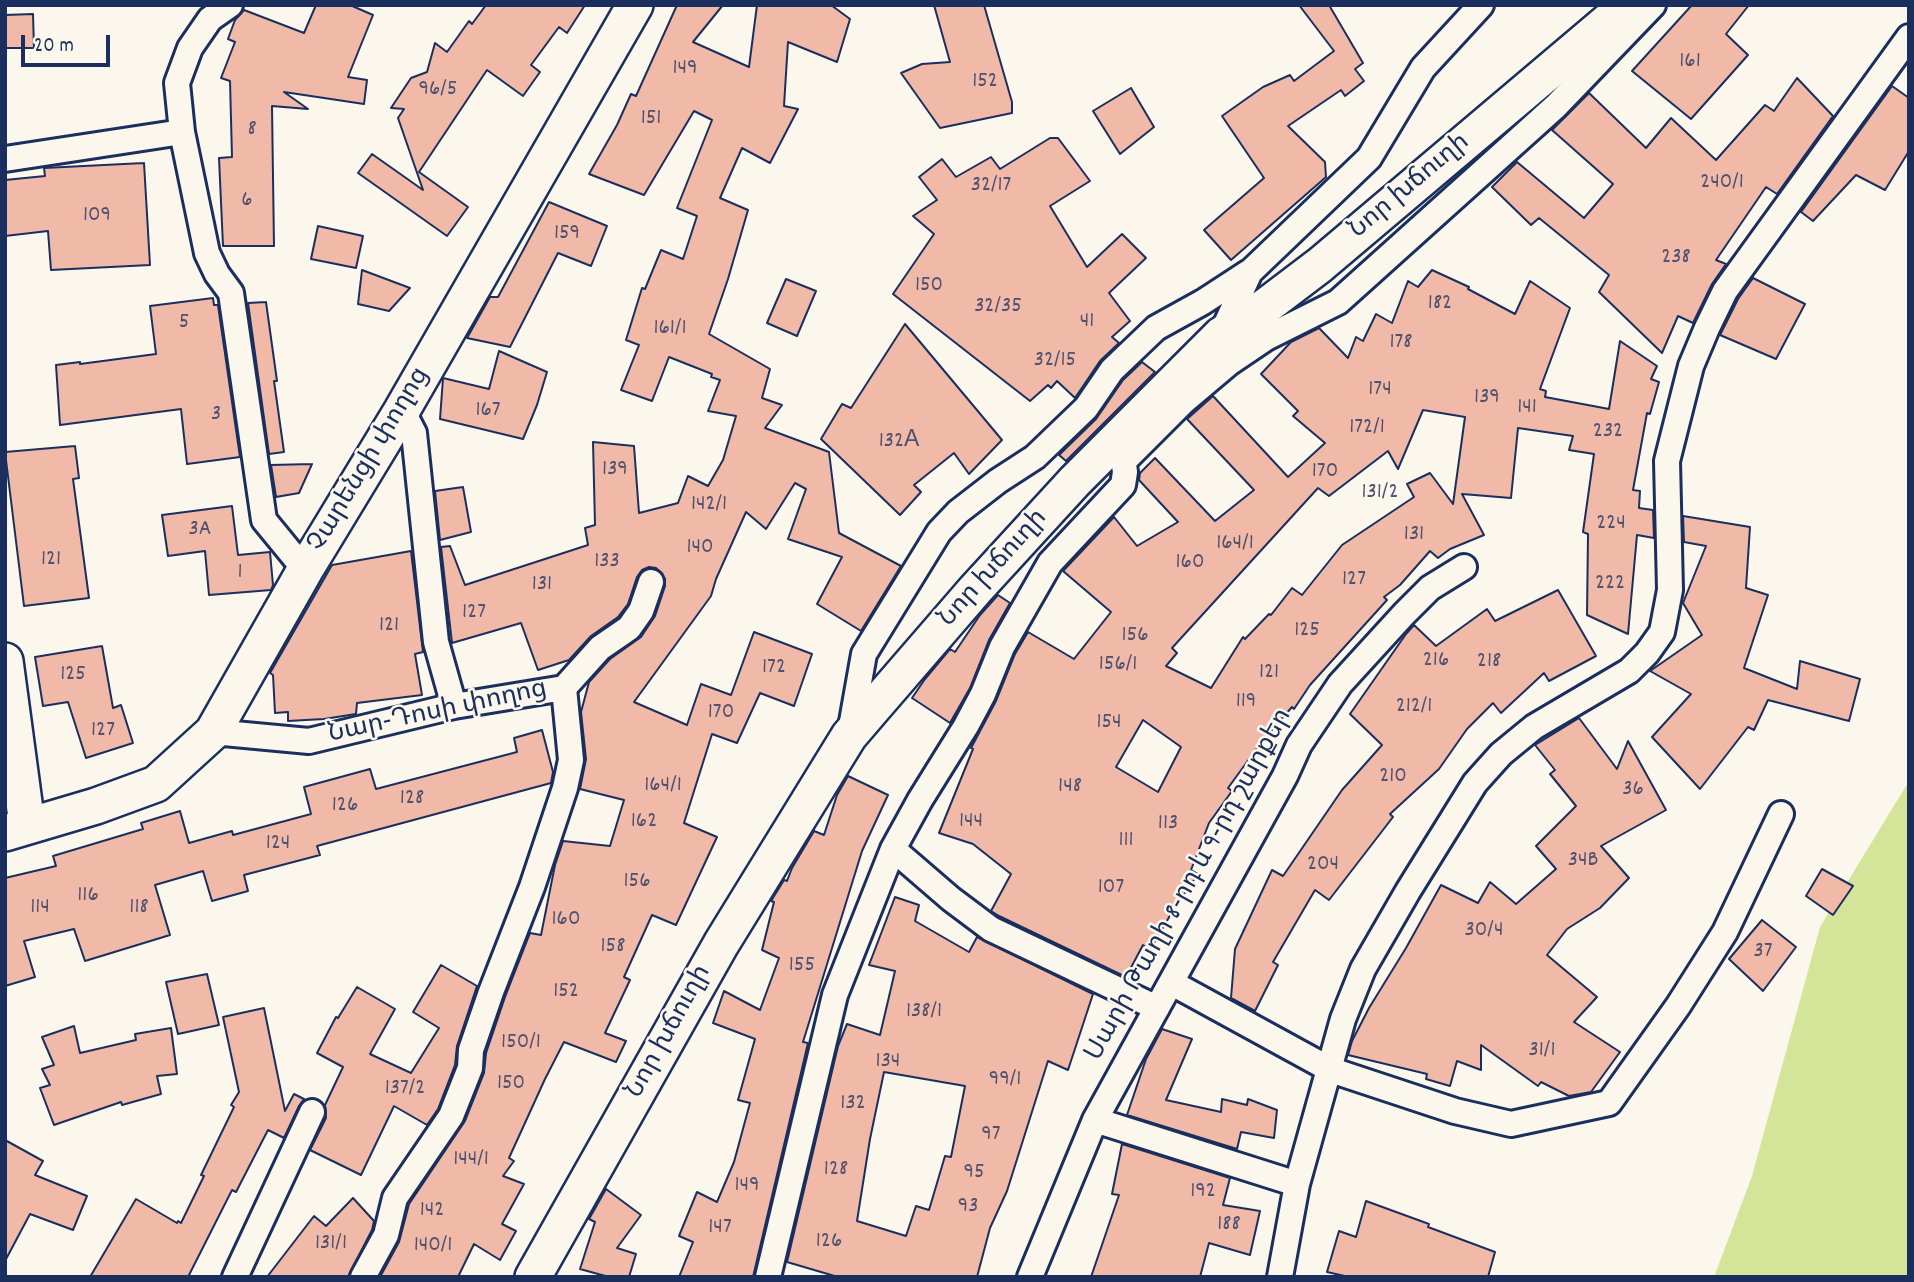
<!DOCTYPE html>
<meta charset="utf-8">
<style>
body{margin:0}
#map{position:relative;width:1914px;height:1282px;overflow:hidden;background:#fbf7ec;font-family:Dekko,sans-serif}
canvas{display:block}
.frame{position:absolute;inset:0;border:7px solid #1b2f5e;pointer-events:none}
.scale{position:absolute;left:21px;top:35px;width:89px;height:32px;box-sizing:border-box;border:4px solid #1b2f5e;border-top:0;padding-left:9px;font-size:21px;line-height:24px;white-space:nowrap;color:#1b2f5e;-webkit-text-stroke:5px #fbf7ec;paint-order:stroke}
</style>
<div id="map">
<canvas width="1914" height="1282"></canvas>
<div class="frame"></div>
<div class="scale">20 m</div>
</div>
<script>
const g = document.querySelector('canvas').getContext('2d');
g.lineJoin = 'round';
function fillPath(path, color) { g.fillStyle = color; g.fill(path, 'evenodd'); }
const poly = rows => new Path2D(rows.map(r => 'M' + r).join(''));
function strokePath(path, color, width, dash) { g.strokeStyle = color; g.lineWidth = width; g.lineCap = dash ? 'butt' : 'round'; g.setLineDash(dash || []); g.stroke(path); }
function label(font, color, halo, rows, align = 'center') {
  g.font = font + ' Dekko,"Noto Sans Armenian",sans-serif'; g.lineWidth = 5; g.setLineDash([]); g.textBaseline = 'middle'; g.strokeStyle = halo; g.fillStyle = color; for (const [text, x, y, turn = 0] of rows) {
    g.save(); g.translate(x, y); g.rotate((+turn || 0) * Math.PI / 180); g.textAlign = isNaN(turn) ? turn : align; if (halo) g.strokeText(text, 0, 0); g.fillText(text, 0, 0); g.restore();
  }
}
fillPath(poly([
 [1909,781,1909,1277,1714,1277,1752,1176,1820,927]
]), '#d4e599');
const building = poly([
 [316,5,350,5,373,15,348,77,367,80,364,104,284,92,308,109,272,106,274,246,223,246,219,158,232,157,230,81,221,78,235,42,228,39,235,20,244,10,304,33,316,5],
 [486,5,585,5,567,33,559,27,531,65,540,72,523,96,487,70,419,172,468,207,447,236,358,173,372,154,423,190,398,118,404,109,391,108,411,78,427,72,435,43,447,52,469,21,472,24,486,5],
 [677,5,723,5,693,42,749,67,757,5,831,5,850,19,837,62,788,42,784,106,798,109,770,163,742,148,720,198,748,210,728,279,709,334,770,369,762,398,782,405,765,428,829,452,839,533,901,566,861,631,817,604,842,557,788,539,806,489,795,483,766,529,746,512,716,579,711,596,634,702,687,725,701,684,731,695,754,632,812,654,794,706,760,693,737,743,712,734,684,823,717,837,676,925,652,915,624,977,630,980,605,1033,626,1041,616,1062,564,1042,545,1079,509,1158,514,1161,503,1176,524,1184,502,1224,516,1231,500,1260,474,1244,458,1277,380,1277,399,1242,409,1204,465,1121,484,1073,486,1053,505,997,530,933,541,935,555,865,563,841,610,846,624,800,580,789,586,759,581,712,589,682,610,659,641,637,655,616,665,586,665,579,656,568,649,567,642,570,637,577,628,604,618,617,591,636,569,660,538,670,521,623,452,643,441,547,450,546,465,585,588,545,585,528,595,525,593,442,634,446,639,513,678,503,688,476,708,486,723,460,736,416,708,411,720,380,711,377,712,374,669,357,652,401,621,390,639,345,626,340,642,288,645,289,661,250,683,259,697,216,677,208,712,120,694,111,644,195,589,174,617,125,631,94,636,96,677,5],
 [934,5,984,5,1012,102,1012,113,940,128,901,73,922,64,950,62,934,5],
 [1299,5,1329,5,1363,63,1355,69,1364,81,1345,96,1341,90,1288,126,1325,162,1326,177,1231,260,1204,230,1264,178,1222,116,1263,87,1290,75,1294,81,1334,51,1299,5],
 [1692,5,1749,5,1726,34,1748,55,1691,119,1632,71,1692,5],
 [33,14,34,48,5,48,5,15,33,14],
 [1797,78,1833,116,1777,194,1766,187,1716,260,1726,264,1712,284,1693,323,1678,316,1662,353,1599,292,1609,275,1539,218,1531,225,1492,187,1517,162,1584,218,1613,184,1552,130,1589,93,1646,148,1671,118,1716,160,1765,105,1774,111,1797,78],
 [1892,86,1909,98,1909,151,1885,190,1856,175,1813,221,1801,212,1892,86],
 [1131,88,1154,127,1120,154,1093,111,1131,88],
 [1050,138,1058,138,1090,181,1050,206,1087,267,1122,234,1146,258,1109,293,1130,321,1112,337,1119,343,1100,361,1075,398,1057,381,1051,388,1048,385,1030,401,893,294,934,234,913,216,937,200,919,177,942,159,956,177,991,157,1000,169,1050,138],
 [144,163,150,265,51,270,48,231,5,236,5,180,45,176,44,168,144,163],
 [549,202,607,226,591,266,558,253,510,347,467,338,490,297,498,297,549,202],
 [318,226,363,236,356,268,311,259,318,226],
 [362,270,410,288,389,311,358,304,362,270],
 [1432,270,1469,287,1468,289,1515,314,1530,281,1570,308,1540,389,1546,391,1545,397,1609,409,1620,341,1657,366,1651,379,1659,382,1650,414,1647,413,1633,490,1640,491,1639,508,1653,510,1654,538,1637,535,1628,634,1587,615,1588,534,1583,532,1594,454,1569,450,1573,436,1518,428,1511,498,1462,494,1484,535,1450,549,1438,558,1430,551,1400,585,1384,597,1387,600,1310,685,1294,709,1292,707,1263,740,1228,788,1232,791,1209,823,1191,870,1198,874,1175,907,1150,950,1143,945,1126,977,999,916,991,911,1011,874,973,844,939,833,973,749,971,748,996,701,1015,654,1028,632,1074,659,1111,612,1063,571,1114,517,1137,546,1178,522,1139,480,1140,473,1155,458,1215,521,1254,490,1187,419,1213,396,1288,477,1325,443,1293,416,1298,411,1261,374,1291,342,1319,328,1348,358,1356,337,1363,341,1376,314,1392,323,1408,281,1418,287,1432,270],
 [1423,410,1465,417,1453,504,1430,473,1407,484,1414,497,1342,545,1302,595,1292,588,1271,615,1269,614,1245,639,1243,637,1211,688,1166,666,1177,653,1172,648,1318,488,1329,496,1388,451,1398,469,1423,410],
 [1143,720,1181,747,1158,792,1116,767,1143,720],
 [1753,278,1805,304,1776,359,1720,335,1738,299,1753,278],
 [786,279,816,291,797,336,767,323,786,279],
 [213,298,214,305,218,305,240,457,187,464,181,409,60,425,56,365,80,362,80,364,156,354,150,306,213,298],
 [266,302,277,381,274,381,284,452,269,454,248,303,266,302],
 [905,324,1002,440,969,474,954,453,914,485,921,492,900,515,821,439,842,404,851,408,905,324],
 [499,351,547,372,537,405,523,439,440,419,443,378,489,389,499,351],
 [1142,362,1155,372,1066,461,1059,455,1096,419,1123,380,1142,362],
 [75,446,79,478,73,479,89,598,24,606,5,452,75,446],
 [312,464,299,493,276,497,271,465,312,464],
 [463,487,471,532,440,540,435,491,463,487],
 [232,506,238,555,270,552,273,585,271,590,209,595,205,551,168,556,162,515,232,506],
 [1683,516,1750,527,1746,588,1768,595,1744,668,1797,689,1800,661,1860,679,1849,721,1768,700,1754,730,1748,727,1700,789,1652,737,1691,694,1650,671,1702,635,1683,603,1706,546,1684,542,1683,516],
 [411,551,423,652,415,654,422,695,357,703,356,714,324,719,288,721,288,712,275,713,273,675,270,673,332,565,411,551],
 [1558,590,1596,656,1549,681,1544,673,1501,713,1493,703,1467,729,1439,769,1390,814,1393,817,1329,900,1315,890,1273,962,1278,965,1255,1011,1231,998,1235,949,1272,870,1283,876,1342,790,1382,745,1350,714,1406,634,1414,625,1436,646,1487,609,1495,621,1558,590],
 [998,595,1010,603,989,640,970,688,950,723,912,698,925,679,950,649,955,652,980,615,998,595],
 [102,646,113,708,121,705,133,743,86,758,68,702,43,706,35,657,102,646],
 [1579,718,1617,769,1628,741,1666,810,1601,846,1629,878,1600,908,1567,929,1547,955,1597,997,1574,1022,1620,1052,1591,1092,1569,1096,1541,1082,1538,1086,1481,1045,1481,1070,1457,1061,1450,1086,1426,1079,1427,1074,1348,1055,1352,1041,1369,1008,1406,948,1441,885,1478,903,1490,882,1516,904,1556,869,1536,846,1576,806,1550,774,1555,770,1535,745,1579,718],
 [542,730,553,772,551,783,317,846,320,855,244,875,248,891,212,901,203,871,155,885,170,935,85,961,74,929,24,941,35,977,5,986,5,878,56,866,53,856,143,829,141,823,180,811,189,843,232,831,233,835,311,814,304,787,370,769,376,789,517,752,514,738,542,730],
 [848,776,888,795,862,851,803,1042,808,1043,753,1277,679,1277,693,1242,679,1236,697,1192,717,1202,734,1162,750,1103,738,1100,755,1039,713,1023,724,991,760,1010,779,958,762,950,774,902,771,901,784,880,787,881,792,868,814,831,824,835,837,795,848,776],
 [1822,869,1853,886,1833,915,1806,896,1822,869],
 [895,897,919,905,915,921,969,952,977,937,1093,994,1068,1070,1048,1061,1007,1191,990,1228,977,1277,838,1277,787,1262,838,1046,847,1024,880,1035,895,971,869,965,895,897],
 [884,1072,965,1086,951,1157,945,1156,929,1210,916,1206,906,1236,857,1221,870,1139,884,1072],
 [1762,920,1796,947,1763,991,1729,959,1762,920],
 [441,965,477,986,457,1046,455,1065,438,1109,427,1125,394,1106,361,1175,310,1150,326,1118,325,1105,343,1067,317,1053,336,1017,338,1018,357,987,395,1009,370,1054,411,1073,439,1028,413,1012,441,965],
 [207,974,219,1025,178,1034,166,982,207,974],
 [264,1008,285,1111,294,1094,304,1099,299,1106,284,1138,268,1130,236,1192,232,1190,188,1277,90,1277,136,1199,177,1223,178,1221,181,1223,204,1176,201,1175,234,1107,231,1105,239,1092,223,1017,264,1008],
 [74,1026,80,1053,136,1040,135,1034,171,1028,177,1074,157,1076,161,1094,122,1105,121,1102,54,1125,40,1088,50,1085,42,1069,54,1065,42,1037,74,1026],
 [1162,1029,1192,1039,1166,1100,1221,1112,1222,1099,1247,1105,1248,1099,1277,1110,1274,1138,1241,1132,1237,1149,1127,1115,1146,1059,1162,1029],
 [5,1140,43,1161,35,1175,87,1196,73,1230,30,1214,5,1261,5,1140],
 [1122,1144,1230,1178,1223,1205,1260,1211,1250,1255,1209,1243,1200,1277,1091,1277,1119,1195,1112,1194,1122,1144],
 [606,1189,641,1215,617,1248,636,1254,629,1277,609,1277,580,1269,595,1222,589,1219,606,1189],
 [353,1198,374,1221,372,1230,348,1277,267,1277,314,1216,326,1226,353,1198],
 [1366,1201,1429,1224,1428,1227,1495,1252,1488,1277,1349,1277,1327,1272,1339,1231,1356,1237,1366,1201]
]);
fillPath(building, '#f1b9a7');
strokePath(building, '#1b2f5e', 2);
const street = poly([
 [230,5,210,19,190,48,177,83,182,132,207,253,217,274,231,293,264,520,305,570],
 [1481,5,1423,68,1369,158,1250,272,1221,335,1266,338,1338,302,1556,106,1653,5],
 [5,159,182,132],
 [402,410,414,433,436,642,454,706],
 [1124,461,1184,401,1229,363,1266,338],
 [213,732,309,741,454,706,564,688,600,648,629,628,641,611,651,582],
 [850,733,864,654,939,532,958,512,998,481,1035,457,1086,408,1112,370,1156,328,1203,302,1249,272],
 [893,849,951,899,991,929,1157,1008],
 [1172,983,1331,1070,1455,1111,1511,1124,1609,1103,1678,1006,1725,932,1781,814],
 [1095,1120,1297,1184],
 [235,1277,312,1112],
 [363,1277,386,1235,395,1198,451,1116,470,1068,471,1050,491,992,532,887,565,788,571,760,564,688],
 [768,1277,835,995,893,849,920,800,966,726,983,694,1002,647,1050,563,1123,485,1125,472,1120,437],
 [1030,1277,1095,1120,1285,776,1299,745,1340,684,1404,614,1430,588,1464,567],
 [1280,1277,1297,1184,1343,1019,1363,969,1408,891,1475,783,1501,754,1534,727,1629,671,1647,653,1662,632,1670,590,1667,461,1691,366,1707,328,1725,291,1909,37]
]);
const secondary = poly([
 [5,661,27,825],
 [5,833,96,806,156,784,213,732,305,570,402,410,635,5],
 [533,1277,721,944,849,736,873,708,975,590,1075,481,1221,335,1266,306,1320,265,1618,13,1623,5]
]);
strokePath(street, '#1b2f5e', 30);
strokePath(secondary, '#1b2f5e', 40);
strokePath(street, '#fbf7ec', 24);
strokePath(secondary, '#fbf7ec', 35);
label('23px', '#505270', null, [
 ["161",1690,63],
 ["149",685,70],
 ["152",985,83],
 ["96/5",438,91],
 ["151",651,120],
 ["8",252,131],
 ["240/1",1722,184],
 ["32/17",991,187],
 ["6",247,202],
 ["109",97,217],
 ["159",567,235],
 ["238",1676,259],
 ["150",929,287],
 ["182",1440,305],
 ["32/35",998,308],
 ["41",1087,323],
 ["5",184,324],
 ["161/1",670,330],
 ["178",1401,344],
 ["32/15",1055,362],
 ["174",1380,391],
 ["139",1487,399],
 ["141",1527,409],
 ["167",488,412],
 ["3",216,416],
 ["172/1",1367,429],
 ["232",1608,433],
 ["132А",899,443],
 ["139",615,471],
 ["170",1325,473],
 ["131/2",1380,494],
 ["142/1",709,506],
 ["224",1611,525],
 ["3A",200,531],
 ["131",1414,536],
 ["164/1",1235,545],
 ["140",700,549],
 ["121",51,561],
 ["133",607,563],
 ["160",1190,564],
 ["1",240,574],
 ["127",1354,581],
 ["222",1610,585],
 ["131",542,586],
 ["127",474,614],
 ["121",389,627],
 ["125",1307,632],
 ["156",1135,637],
 ["216",1436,662],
 ["218",1489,663],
 ["156/1",1118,666],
 ["172",774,669],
 ["121",1269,674],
 ["125",73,676],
 ["119",1246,703],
 ["212/1",1414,708],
 ["170",721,714],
 ["154",1109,724],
 ["127",103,732],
 ["210",1393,778],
 ["164/1",663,787],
 ["148",1070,788],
 ["36",1633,791],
 ["128",412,800],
 ["126",345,807],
 ["162",644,823],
 ["144",971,823],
 ["113",1168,825],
 ["111",1126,842],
 ["124",278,845],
 ["34B",1583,862],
 ["204",1323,866],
 ["156",637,883],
 ["107",1111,889],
 ["116",88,897],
 ["114",40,909],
 ["118",139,909],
 ["160",566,921],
 ["30/4",1484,932],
 ["158",613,948],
 ["37",1763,953],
 ["155",802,967],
 ["152",566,993],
 ["138/1",924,1013],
 ["150/1",521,1044],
 ["31/1",1542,1052],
 ["134",888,1063],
 ["99/1",1005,1081],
 ["150",511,1085],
 ["137/2",405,1090],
 ["132",853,1105],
 ["97",991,1136],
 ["144/1",471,1161],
 ["128",836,1171],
 ["95",974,1174],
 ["149",747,1187],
 ["192",1203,1193],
 ["93",968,1208],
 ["142",432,1212],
 ["188",1229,1226],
 ["147",720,1229],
 ["126",829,1243],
 ["131/1",331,1245],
 ["140/1",433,1247]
]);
label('26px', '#1b2f5e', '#fbf7ec', [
 ["Նոր խճուղի",1411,188,-40],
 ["Չարենցի փողոց",371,461,-59],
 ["Նոր խճուղի",995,570,-48],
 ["Նար-Դոսի փողոց",438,714,-12],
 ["Սարի Թաղի 8-րդ և 9-րդ շարքեր",1191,886,-61],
 ["Նոր խճուղի",671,1033,-61]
]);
</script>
